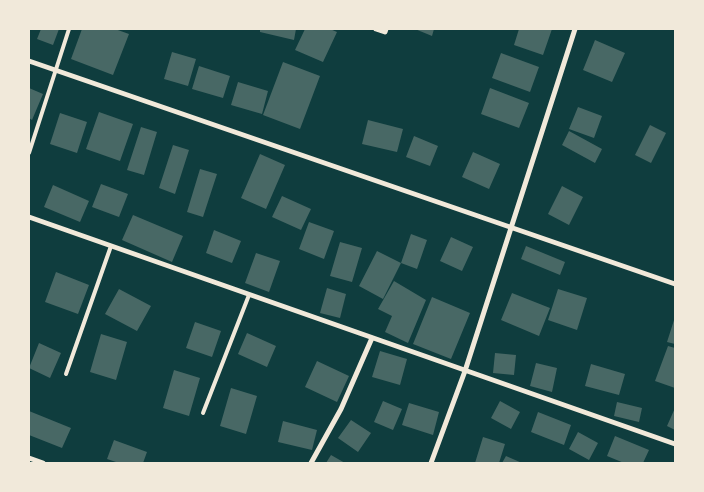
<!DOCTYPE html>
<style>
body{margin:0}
#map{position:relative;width:704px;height:492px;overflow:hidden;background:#0f3d3e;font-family:"Fira Sans Condensed",sans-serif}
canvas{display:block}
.frame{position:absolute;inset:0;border:30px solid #f1e9da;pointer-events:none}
</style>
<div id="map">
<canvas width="704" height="492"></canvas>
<div class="frame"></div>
</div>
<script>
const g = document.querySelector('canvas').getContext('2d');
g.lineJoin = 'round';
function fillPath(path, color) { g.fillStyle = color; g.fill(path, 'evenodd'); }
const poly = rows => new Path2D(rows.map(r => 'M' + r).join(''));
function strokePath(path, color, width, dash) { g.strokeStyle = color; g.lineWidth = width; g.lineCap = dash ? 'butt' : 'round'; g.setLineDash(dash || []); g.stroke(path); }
fillPath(poly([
 [41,29,59,29,53,45,37,39],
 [82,29,115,29,129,34,113,75,71,59],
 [260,29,296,29,294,40,260,32],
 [305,29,330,29,337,32,323,62,295,50],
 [415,29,434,29,432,36],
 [519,29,552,29,543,55,514,45],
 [595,40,625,53,612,82,583,70],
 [172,52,196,59,188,86,164,79],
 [501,53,539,67,530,92,492,78],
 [283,62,320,76,300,129,263,115],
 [199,66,230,76,223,98,192,89],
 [238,82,268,91,262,114,231,105],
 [29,88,43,94,32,120,29,118],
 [490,88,529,103,519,128,481,114],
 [578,107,602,116,594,138,569,129],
 [99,112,133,124,120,161,86,149],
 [60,113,87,122,77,153,50,144],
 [368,120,403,129,397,152,362,144],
 [650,125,666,133,651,163,635,155],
 [141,127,157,132,144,175,127,170],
 [569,131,602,149,595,163,562,145],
 [414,136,438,146,430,166,406,157],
 [173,145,189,150,175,194,159,188],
 [473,152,500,164,489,189,462,177],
 [260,154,285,165,266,209,241,198],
 [200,169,217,174,203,217,187,212],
 [101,184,128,194,119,217,92,207],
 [53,185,89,201,80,222,44,207],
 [562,186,583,197,569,225,548,214],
 [282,196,311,209,301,230,272,217],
 [133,215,183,236,172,262,122,240],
 [309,222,334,231,324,259,299,249],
 [214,230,241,241,232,263,206,253],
 [411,234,427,240,417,269,401,263,383,299,359,286,377,251,401,263],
 [451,237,473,247,462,271,440,261],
 [340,242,362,248,352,282,330,276],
 [526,246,565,262,560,275,521,259],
 [256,253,280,261,269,292,245,283],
 [56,272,89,285,78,314,45,302],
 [394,281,426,300,408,343,385,332,392,316,378,309],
 [327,288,346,294,340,318,320,313],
 [119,289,151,306,137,331,105,314],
 [558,289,587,298,577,330,548,320],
 [512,293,550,308,539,336,501,320],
 [432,297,470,313,451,359,413,344],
 [675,317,675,344,667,342],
 [195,322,221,331,212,357,186,348],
 [247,333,276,346,267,367,238,354],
 [101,334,127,342,116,380,90,372],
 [39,343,61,353,50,378,29,368],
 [668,346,675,348,675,388,655,381],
 [380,351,407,359,400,385,372,377],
 [495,353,516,355,514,375,493,373],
 [317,361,349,376,337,402,305,387],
 [536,363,557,368,552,392,530,386],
 [591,364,625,374,619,395,585,386],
 [174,370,200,378,189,416,163,408],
 [231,388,257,396,246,434,220,426],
 [383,401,402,409,393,430,374,422],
 [500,401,520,412,511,429,491,418],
 [617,402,642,408,639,422,614,416],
 [409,403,439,412,433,435,402,425],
 [675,408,675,430,667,426],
 [29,411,71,428,62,448,29,435],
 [538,412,571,425,564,445,531,432],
 [351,420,371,433,358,452,338,438],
 [283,421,317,430,312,450,278,442],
 [578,432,598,443,589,460,569,449],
 [615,436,649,450,643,463,624,463,607,456],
 [483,437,505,444,499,463,475,463],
 [114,440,147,452,143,463,119,463,107,459],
 [331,455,345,463,326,463],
 [506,456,522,463,502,463]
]), '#486865');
strokePath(poly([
 [29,153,69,29],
 [66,374,111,246],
 [203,413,249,295]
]), '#f1e9da', 4);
strokePath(poly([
 [376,29,385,32,386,29],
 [29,61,675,284],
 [29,217,675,444],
 [29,458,43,463],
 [311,463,341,409,372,338],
 [431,463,465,371,575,29]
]), '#f1e9da', 5);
</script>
